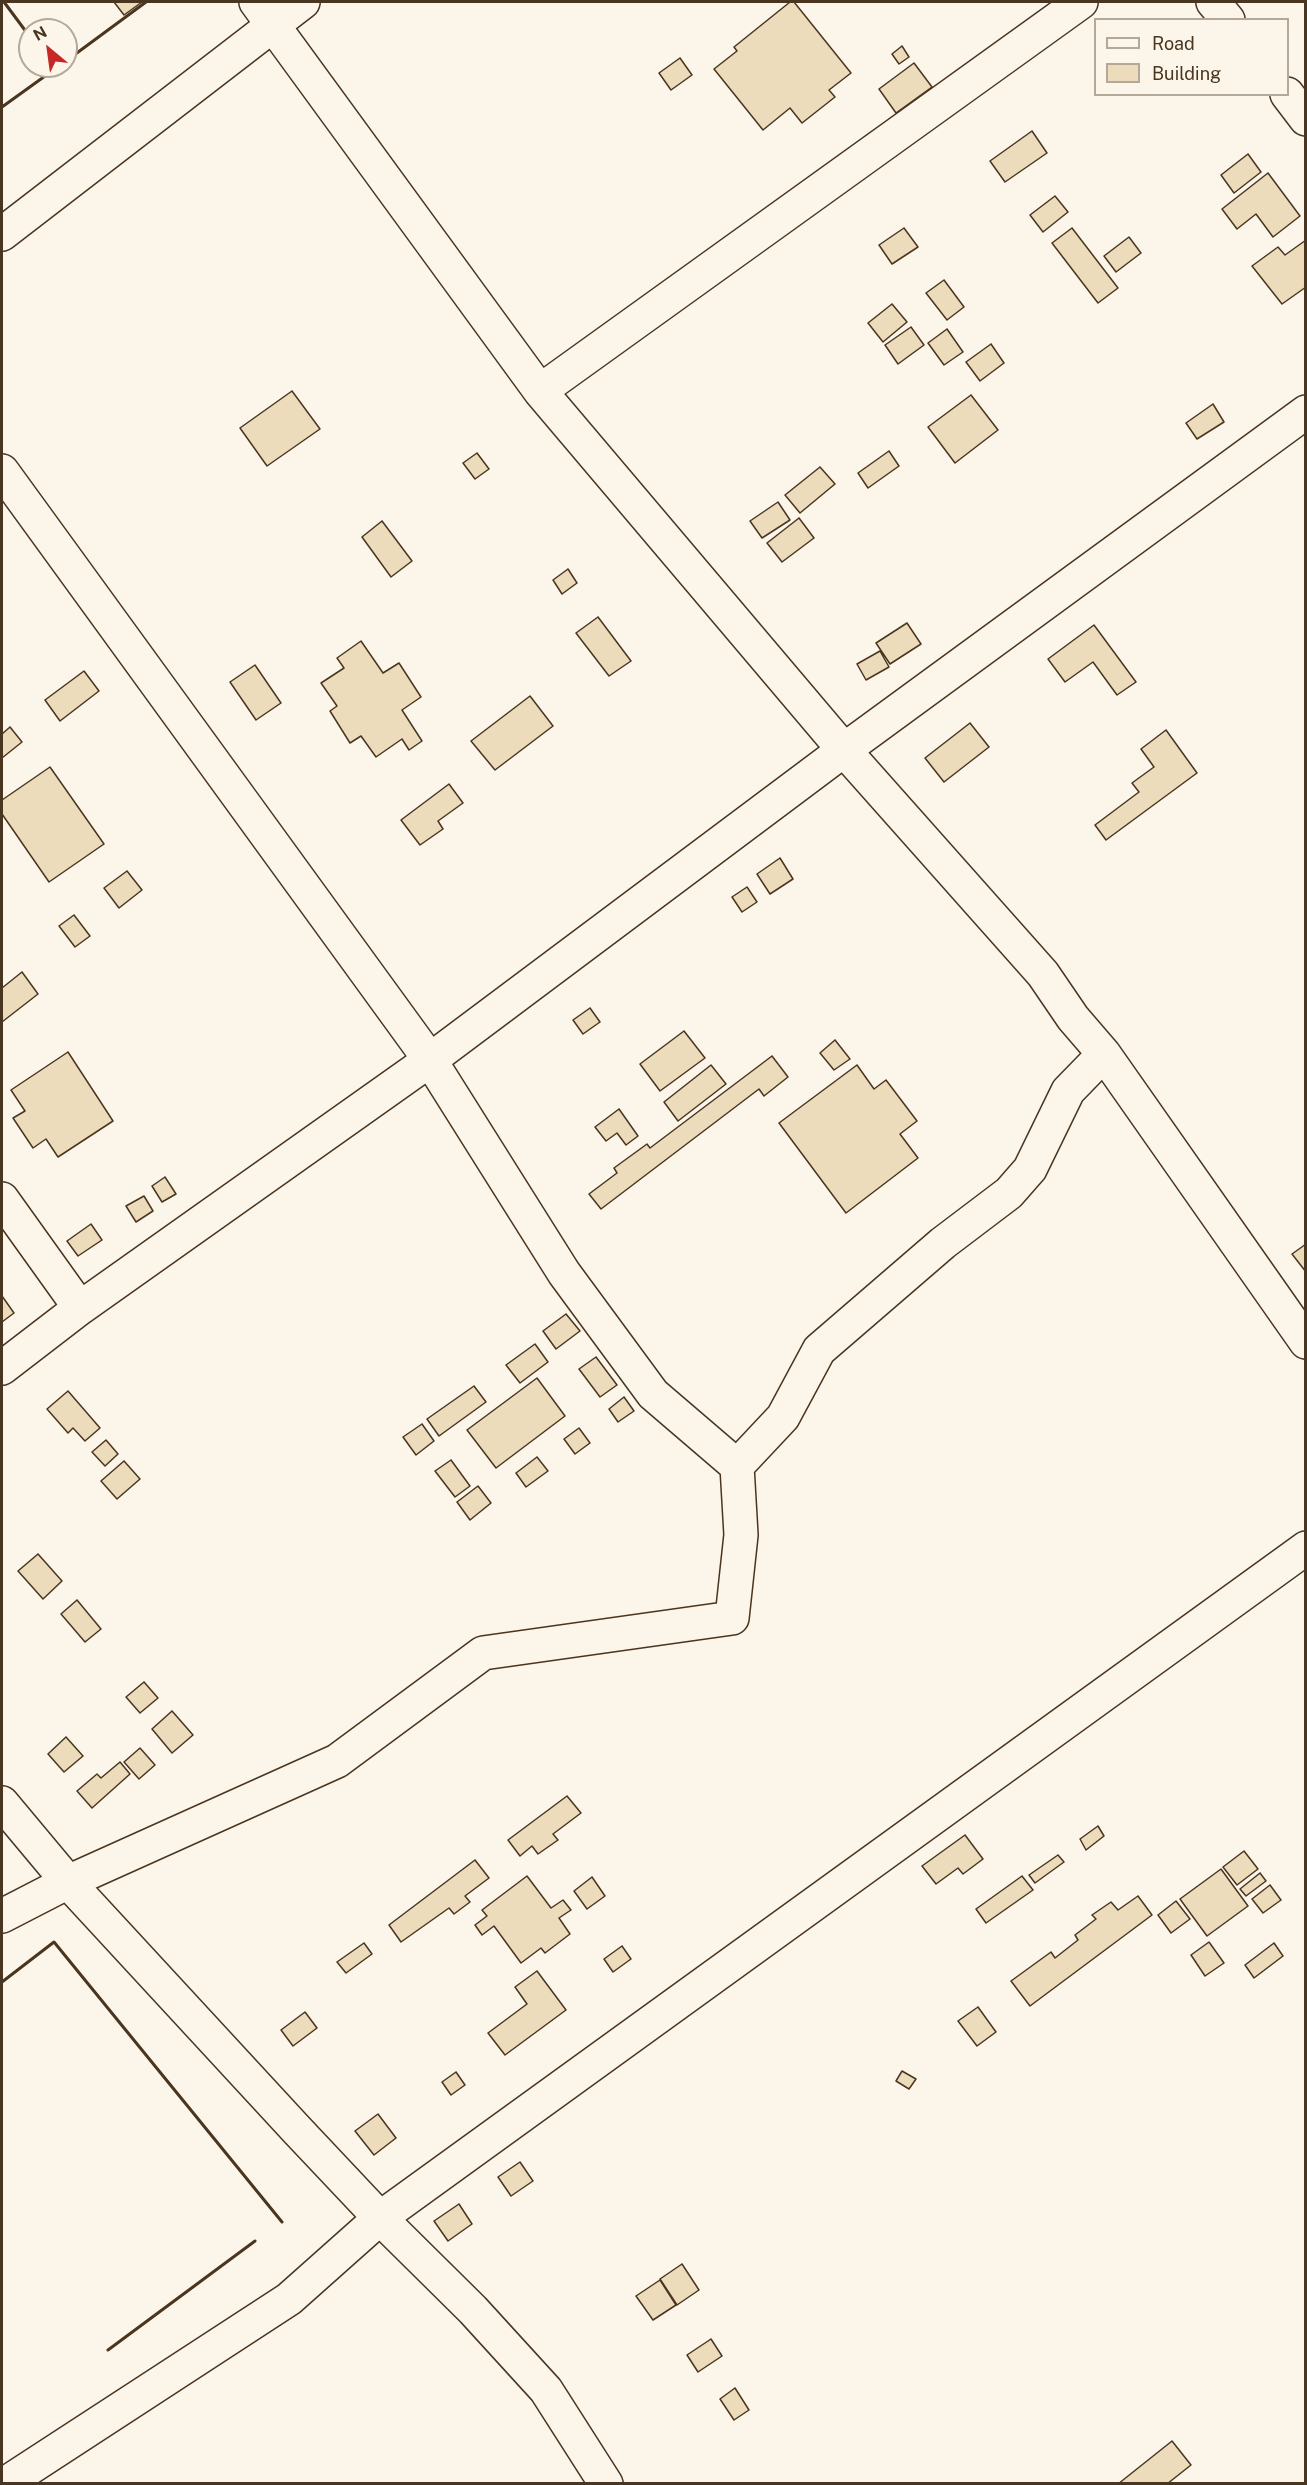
<!DOCTYPE html>
<style>
body{margin:0}
#map{position:relative;width:1307px;height:2485px;overflow:hidden;background:#fbf6e9;font-family:"Public Sans",sans-serif}
canvas{display:block}
.frame{position:absolute;inset:0;border:3px solid #4a3520;pointer-events:none}
.legend{position:absolute;left:1094px;top:18px;width:195px;height:78px;box-sizing:border-box;background:#fbf6e9;border:2px solid #b4a999;margin:0;padding:8px 10px;list-style:none;font-size:18px;color:#4a3520}
.legend li{display:flex;align-items:center;gap:12px;height:30px}
.legend b{width:30px;border:2px solid #b4a999}
.north{position:absolute;left:18px;top:18px;width:60px;height:60px;box-sizing:border-box;background:#fbf6e9;border:2px solid #b4a999;border-radius:50%;rotate:331deg;font-size:16px;font-weight:700;line-height:24px;text-align:center;color:#4a3520}
.north::after{content:'';display:block;margin:auto;width:21px;height:27px;background:#c62828;clip-path:polygon(50% 0,100% 100%,50% 72%,0 100%)}
</style>
<div id="map">
<canvas width="1307" height="2485"></canvas>
<div class="frame"></div>
<ul class="legend">
<li><b style="height:8px;background:#fbf6e9"></b>Road</li>
<li><b style="height:16px;background:#ecdcbc"></b>Building</li>
</ul>
<div class="north">N</div>
</div>
<script>
const g = document.querySelector('canvas').getContext('2d');
g.lineJoin = 'round';
function fillPath(path, color) { g.fillStyle = color; g.fill(path, 'evenodd'); }
const poly = rows => new Path2D(rows.map(r => 'M' + r).join(''));
function strokePath(path, color, width, dash) { g.strokeStyle = color; g.lineWidth = width; g.lineCap = dash ? 'butt' : 'round'; g.setLineDash(dash || []); g.stroke(path); }
const building = poly([
 [114,2,142,2,124,15,114,2],
 [790,2,794,2,851,73,829,90,835,97,802,123,790,108,763,130,714,69,737,51,734,47,790,2],
 [902,46,909,57,899,64,892,54,902,46],
 [680,58,692,75,671,90,659,73,680,58],
 [914,63,932,87,896,113,879,89,914,63],
 [1032,131,1047,153,1005,182,990,161,1032,131],
 [1248,154,1261,172,1234,193,1221,175,1248,154],
 [1268,173,1300,216,1273,237,1256,214,1237,229,1222,209,1268,173],
 [1055,196,1068,212,1043,232,1030,215,1055,196],
 [904,228,918,247,892,264,879,245,904,228],
 [1072,228,1118,288,1098,303,1052,243,1072,228],
 [1129,237,1141,253,1116,272,1104,256,1129,237],
 [1306,240,1306,287,1282,304,1252,266,1278,247,1285,255,1306,240],
 [944,280,964,307,947,320,926,293,944,280],
 [892,304,907,322,883,342,868,323,892,304],
 [911,327,924,345,898,364,885,345,911,327],
 [947,329,963,352,944,365,928,343,947,329],
 [991,344,1004,363,980,381,966,362,991,344],
 [292,391,320,429,267,466,240,428,292,391],
 [971,395,998,430,955,463,928,427,971,395],
 [1213,404,1224,422,1197,439,1186,423,1213,404],
 [889,451,899,466,868,488,858,473,889,451],
 [477,453,489,469,475,479,463,463,477,453],
 [820,467,835,484,800,513,785,495,820,467],
 [778,502,790,520,762,538,750,521,778,502],
 [799,518,814,538,782,562,767,543,799,518],
 [382,521,412,561,391,577,362,537,382,521],
 [568,569,577,583,562,594,553,580,568,569],
 [598,617,631,661,609,676,576,633,598,617],
 [907,623,921,644,890,664,876,643,907,623],
 [1094,625,1136,682,1117,695,1093,662,1065,682,1048,659,1094,625],
 [361,641,383,673,399,663,421,697,402,710,422,741,409,750,402,739,376,757,361,736,350,743,330,711,337,706,321,683,344,668,337,658,361,641],
 [880,651,889,667,866,680,857,664,880,651],
 [255,665,281,703,256,720,230,682,255,665],
 [84,671,99,691,60,721,45,700,84,671],
 [530,696,553,726,495,770,471,741,530,696],
 [970,723,989,747,944,782,925,758,970,723],
 [10,727,22,742,2,758,2,734,10,727],
 [1166,730,1197,773,1106,840,1095,825,1139,792,1132,783,1154,767,1141,749,1166,730],
 [50,767,104,844,49,882,2,814,2,800,50,767],
 [449,784,463,803,438,821,443,829,420,845,401,820,449,784],
 [780,858,793,879,770,894,757,874,780,858],
 [127,871,142,890,119,908,104,888,127,871],
 [747,887,757,902,742,912,732,897,747,887],
 [74,915,90,936,75,947,59,926,74,915],
 [22,972,38,994,2,1022,2,988,22,972],
 [590,1008,600,1022,583,1034,573,1020,590,1008],
 [684,1031,705,1058,660,1091,640,1064,684,1031],
 [835,1040,850,1059,834,1070,820,1053,835,1040],
 [68,1052,113,1121,58,1157,46,1139,33,1148,13,1118,25,1111,11,1090,68,1052],
 [772,1056,788,1077,764,1096,759,1089,601,1209,589,1194,617,1173,614,1168,647,1144,650,1148,772,1056],
 [711,1065,726,1084,678,1121,664,1102,711,1065],
 [857,1065,874,1089,886,1080,917,1121,900,1134,918,1158,846,1213,779,1123,857,1065],
 [619,1109,638,1136,626,1145,617,1133,606,1141,595,1127,619,1109],
 [165,1177,176,1194,162,1202,152,1186,165,1177],
 [144,1196,153,1211,136,1222,126,1206,144,1196],
 [91,1224,102,1240,78,1256,67,1241,91,1224],
 [1306,1244,1306,1272,1292,1254,1306,1244],
 [2,1296,14,1313,2,1322,2,1296],
 [566,1314,580,1331,556,1349,543,1331,566,1314],
 [535,1344,548,1362,520,1383,506,1365,535,1344],
 [596,1357,617,1385,600,1397,579,1369,596,1357],
 [537,1378,565,1416,496,1468,467,1430,537,1378],
 [474,1386,486,1402,439,1436,427,1419,474,1386],
 [68,1391,100,1428,85,1441,73,1428,68,1433,47,1409,68,1391],
 [624,1397,634,1411,618,1422,609,1409,624,1397],
 [422,1424,434,1441,416,1455,403,1437,422,1424],
 [579,1428,590,1443,575,1454,564,1439,579,1428],
 [106,1440,118,1454,105,1466,92,1452,106,1440],
 [537,1457,548,1471,526,1487,516,1473,537,1457],
 [451,1460,470,1486,455,1497,435,1471,451,1460],
 [124,1461,140,1479,117,1499,101,1481,124,1461],
 [478,1486,491,1503,470,1520,457,1502,478,1486],
 [38,1554,62,1581,43,1599,18,1571,38,1554],
 [77,1600,101,1629,85,1642,61,1614,77,1600],
 [144,1682,158,1698,140,1713,126,1697,144,1682],
 [172,1711,193,1735,172,1753,152,1729,172,1711],
 [66,1737,83,1756,64,1772,48,1754,66,1737],
 [140,1748,155,1765,139,1779,124,1762,140,1748],
 [120,1762,130,1774,92,1808,77,1791,97,1774,101,1778,120,1762],
 [567,1796,581,1813,553,1834,558,1840,538,1854,532,1846,520,1856,508,1840,567,1796],
 [1098,1826,1104,1836,1086,1850,1080,1839,1098,1826],
 [965,1835,983,1859,963,1874,958,1868,936,1884,922,1866,965,1835],
 [1244,1851,1258,1869,1237,1885,1223,1867,1244,1851],
 [1058,1855,1064,1862,1035,1883,1029,1875,1058,1855],
 [475,1860,489,1878,465,1896,470,1902,454,1914,449,1908,401,1942,389,1925,475,1860],
 [1221,1869,1248,1906,1207,1936,1180,1899,1221,1869],
 [1260,1873,1266,1881,1246,1896,1240,1889,1260,1873],
 [527,1876,551,1908,563,1900,571,1910,559,1918,570,1934,545,1953,541,1948,521,1963,494,1926,482,1935,475,1925,487,1916,482,1910,527,1876],
 [1022,1876,1033,1890,986,1923,976,1909,1022,1876],
 [592,1877,605,1896,587,1909,574,1891,592,1877],
 [1270,1885,1281,1900,1263,1913,1252,1899,1270,1885],
 [1138,1896,1152,1915,1030,2006,1011,1981,1051,1952,1055,1958,1078,1940,1075,1935,1096,1919,1092,1915,1111,1902,1118,1910,1138,1896],
 [1176,1901,1190,1919,1171,1933,1158,1915,1176,1901],
 [1209,1942,1224,1963,1205,1976,1191,1955,1209,1942],
 [364,1943,372,1954,346,1973,337,1962,364,1943],
 [1274,1943,1283,1956,1254,1978,1245,1965,1274,1943],
 [622,1946,631,1959,613,1972,604,1959,622,1946],
 [537,1971,566,2010,505,2055,488,2033,527,2004,515,1987,537,1971],
 [978,2007,996,2032,977,2046,958,2021,978,2007],
 [305,2012,317,2028,293,2046,281,2030,305,2012],
 [902,2071,916,2079,909,2089,896,2081,902,2071],
 [456,2072,465,2085,451,2095,442,2082,456,2072],
 [378,2114,396,2138,374,2155,355,2131,378,2114],
 [520,2162,533,2181,511,2196,498,2177,520,2162],
 [459,2204,472,2224,448,2241,434,2221,459,2204],
 [682,2264,699,2290,677,2305,660,2279,682,2264],
 [660,2280,676,2305,653,2320,636,2296,660,2280],
 [711,2339,722,2356,698,2372,687,2355,711,2339],
 [735,2388,749,2410,734,2420,720,2399,735,2388],
 [1172,2441,1191,2465,1167,2484,1118,2484,1172,2441]
]);
fillPath(building, '#ecdcbc');
strokePath(building, '#4a3520', 1.5);
const street = poly([
 [256,2,540,391,844,750,1043,974,1073,1018,1104,1054,1068,1091,1030,1169,1009,1193,943,1243,819,1350,783,1417,737,1466],
 [1213,2,1228,20],
 [1287,94,1306,119],
 [2,234,303,2],
 [540,391,1081,2],
 [2,471,430,1060,564,1273,653,1394,737,1466,741,1535,732,1618,483,1653,337,1761,68,1882,2,1916],
 [1104,1054,1306,1342],
 [2,1199,80,1308],
 [2,1368,80,1308,430,1060,844,750,1306,412],
 [2,1803,68,1882,297,2130,380,2218,473,2310,546,2390,606,2484],
 [5,2484,289,2299,380,2218,1306,1548]
]);
strokePath(street, '#4a3520', 36);
strokePath(street, '#fbf6e9', 33);
strokePath(poly([
 [4,2,30,37],
 [66,61,146,2],
 [2,107,59,66],
 [2,1982,54,1942,282,2222],
 [108,2350,255,2241]
]), '#4a3520', 3);
</script>
